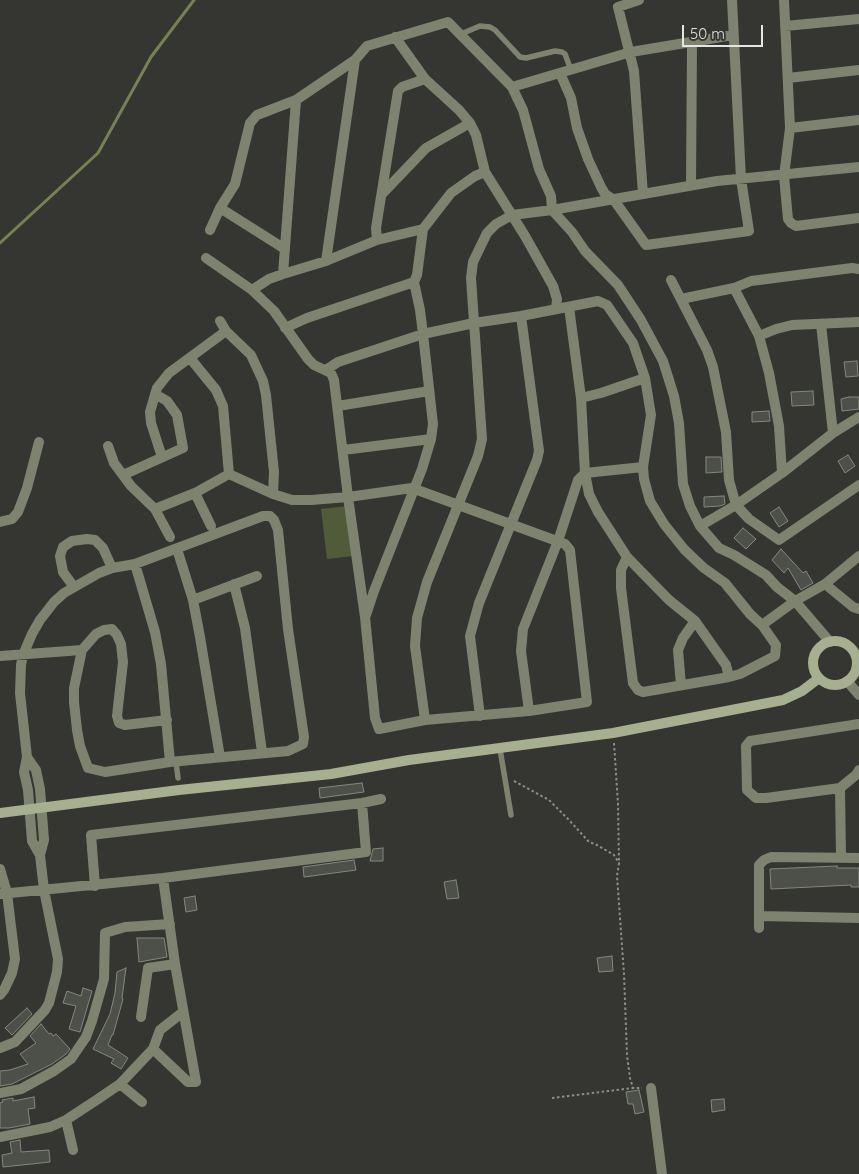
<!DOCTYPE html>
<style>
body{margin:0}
#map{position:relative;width:859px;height:1174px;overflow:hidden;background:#353631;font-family:Quicksand,sans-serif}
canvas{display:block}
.scale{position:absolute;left:682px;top:25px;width:81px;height:22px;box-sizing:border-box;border:2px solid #e5e6e3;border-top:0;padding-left:6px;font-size:15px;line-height:18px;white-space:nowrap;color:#e5e6e3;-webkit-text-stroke:4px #353631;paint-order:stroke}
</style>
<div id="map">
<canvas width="859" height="1174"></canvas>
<div class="scale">50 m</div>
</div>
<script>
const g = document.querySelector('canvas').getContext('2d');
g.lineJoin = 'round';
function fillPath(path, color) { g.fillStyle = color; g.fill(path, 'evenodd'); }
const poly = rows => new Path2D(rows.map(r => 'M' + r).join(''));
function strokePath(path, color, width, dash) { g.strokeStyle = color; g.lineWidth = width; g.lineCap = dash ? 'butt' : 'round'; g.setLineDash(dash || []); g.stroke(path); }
fillPath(poly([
 [348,506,354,556,327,559,321,509]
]), '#525b39');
strokePath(poly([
 [0,243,98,153,151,57,194,0]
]), '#758253', 3);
const building = poly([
 [857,361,858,376,846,377,844,362,857,361],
 [813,391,814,405,792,406,791,392,813,391],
 [849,397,859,397,859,409,842,411,841,399,849,397],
 [769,411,770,421,752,422,752,412,769,411],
 [848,455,855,466,845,473,838,461,848,455],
 [706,457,721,457,722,472,706,473,706,457],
 [724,496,725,504,720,506,704,507,704,497,724,496],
 [779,507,788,521,779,527,770,513,779,507],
 [743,528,756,539,746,549,734,538,743,528],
 [781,549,803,573,806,571,813,583,801,590,788,568,784,573,772,560,781,549],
 [362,783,364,792,320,798,319,788,362,783],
 [383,848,383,861,370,861,373,849,383,848],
 [354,860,356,870,304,877,303,867,354,860],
 [837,866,837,868,859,868,859,887,851,887,851,885,771,889,770,869,837,866],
 [456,880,459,898,447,899,444,882,456,880],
 [195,896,197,910,186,912,184,898,195,896],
 [137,938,164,938,167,957,139,962,137,938],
 [612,956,613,971,599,972,597,958,612,956],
 [126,968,122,998,123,999,113,1035,112,1035,108,1045,128,1058,121,1069,111,1063,114,1059,93,1049,110,1014,115,993,117,972,126,968],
 [83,988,92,991,80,1032,69,1029,76,1006,63,1003,67,991,81,996,83,988],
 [27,1008,32,1014,12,1035,5,1028,27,1008],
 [41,1024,49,1034,51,1033,53,1036,56,1034,70,1049,66,1054,52,1064,12,1084,0,1086,0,1071,10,1070,28,1064,20,1054,36,1043,30,1036,41,1024],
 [639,1090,644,1112,635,1114,633,1104,628,1104,626,1092,639,1090],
 [34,1097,35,1108,28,1109,30,1124,9,1128,0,1128,0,1103,3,1102,2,1100,13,1098,13,1101,34,1097],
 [724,1099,725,1110,712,1112,711,1100,724,1099],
 [20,1140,21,1152,49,1150,50,1162,3,1167,2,1155,12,1153,10,1142,20,1140]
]);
fillPath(building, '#4d4f49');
strokePath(building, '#858680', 1);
strokePath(poly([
 [614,743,618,804,619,863,617,876,624,974,627,1055,630,1078,633,1088,642,1088],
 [514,781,549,800,570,821,589,842,597,845,614,855,619,863],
 [552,1098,633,1088]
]), '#8d8e8a', 2, [2.5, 2.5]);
strokePath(poly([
 [461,34,480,26,490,27,495,30,520,57,526,58,555,51,562,52,565,54,571,70],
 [500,749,511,815],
 [176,762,178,778]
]), '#7d836f', 5.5);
strokePath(poly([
 [639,0,618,7,634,71,643,194],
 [784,0,790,128,784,176,788,219,791,223,796,226,859,218],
 [785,26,859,19],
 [395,37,425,79,459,110,470,123,476,135,485,172,525,236,553,286,557,299,556,309],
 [560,73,571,98,577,128,588,159,601,187,605,194,614,200,646,245,749,231,741,179,732,0],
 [788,78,859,70],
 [512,87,631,52,733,35],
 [790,128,859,120],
 [691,185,692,43],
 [382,194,426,148,470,123],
 [220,208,285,249],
 [210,230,220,208,235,184,250,123,257,115,296,100,355,60,367,46,448,22,512,87,523,110,539,169,551,196,552,210,572,232,585,251,618,285,641,320,663,361,674,396,679,423,683,484,690,506,700,526,719,548,734,555,766,575,777,587,795,601,830,642],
 [377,240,376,228,398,91,402,87,425,79],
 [206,258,252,290,274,311,308,359,314,365,331,373,334,380,348,497,365,617,375,718,379,729,425,720,529,711,587,702,570,550,565,544,412,488,348,497,311,500,292,500,273,494,229,474],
 [326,261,355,60],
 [283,274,296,100],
 [671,280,707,350,713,367,726,432,729,480,736,505,749,519,779,540,859,485],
 [734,288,759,336,769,373,779,426,782,473],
 [252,290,269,279,283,274,326,261,377,240,423,229],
 [681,299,734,288,751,281,852,268,859,269],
 [569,307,581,398,585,473,589,494,598,512,627,557,669,600,695,621,726,665,729,677],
 [220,321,226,331,251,355,263,381,266,395,274,472,273,494],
 [821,324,833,433],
 [285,328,307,318,414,282],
 [759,336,776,329,792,325,859,322],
 [190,358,216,390,223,406,229,474],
 [326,370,338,362,423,334,474,323,521,316,598,301,607,305,633,343,645,378,651,415,643,467,644,479,650,501,664,524,684,549,704,568,725,583,750,614,762,625,776,645,775,656,740,674,729,677,643,692,638,690,633,683,621,588,621,570,627,557],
 [581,398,601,393,645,378],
 [338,406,429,391],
 [108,446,114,463,131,486,155,509,170,537],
 [343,450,431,439],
 [162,457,151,423,150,412,157,388,169,373,226,331],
 [123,475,183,448,177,415,167,401,155,394],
 [195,493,211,526],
 [155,509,195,493,229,474],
 [0,522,12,519,18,512,27,488,39,442],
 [700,526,736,505,782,473,833,433,859,417],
 [177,549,193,600,200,637,220,757],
 [135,564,155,632,161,664,170,762],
 [234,584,245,628,262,752],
 [825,584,853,607,859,609],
 [74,587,63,572,60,556,63,547,72,541,87,539,95,540,103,548,112,568],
 [193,600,257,576],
 [366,615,374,591,422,469,431,439,433,424,423,334,420,310,414,282,417,275,423,229,451,193,475,176,485,172],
 [762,625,795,601,825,584,859,556],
 [0,656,82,650],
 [847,681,859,695],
 [681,685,678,650,683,638,695,621],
 [529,711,521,651,523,629,558,541,578,480,585,473,643,467],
 [480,716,470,636,479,603,537,460,539,451,521,316],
 [425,720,415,646,417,618,427,582,478,456,482,439,471,278,473,262,487,233,496,224,512,215,552,210,717,181,859,167],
 [859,724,750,741,746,746,747,790,756,798,766,798,840,788,856,775,859,770],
 [27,757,36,770,40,789,44,840,40,855],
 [840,788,841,857],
 [0,869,7,893,15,959,12,973,4,990,0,995],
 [95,886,91,835,362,803,381,799],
 [0,894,163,878,366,852,362,803],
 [759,916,859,918],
 [759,928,759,865,764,860,771,857,859,858],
 [141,1017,148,968,175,964],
 [0,1048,15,1042,45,1010,49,1003,57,972,58,959,44,890,40,855,32,841,28,790,24,772,27,757,20,693,21,665,23,655,32,634,40,620,54,602,64,593,99,573,112,568,135,564,263,516,270,516,274,520,278,530,288,629,304,737,303,744,288,751,170,762,105,772,88,768,80,746,77,730,74,702,74,688,82,650,96,634,104,630,112,629,117,635,121,644,123,662,117,716,119,723,125,725,167,720],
 [153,1049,188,1082,196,1082,175,964,163,878],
 [120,1084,142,1102],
 [651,1088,662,1174],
 [0,1093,21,1089,54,1071,71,1059,86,1037,92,1021,104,979,105,933,125,927,170,924],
 [66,1120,73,1150],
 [0,1137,50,1127,66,1120,98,1099,120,1084,153,1049,160,1030,183,1012]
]), '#7d836f', 10);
strokePath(poly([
 '813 663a22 22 0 1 1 44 0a22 22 0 1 1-44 0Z',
 [0,813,179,790,331,774,409,760,613,733,783,700,802,691,819,678]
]), '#a6af8f', 10);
</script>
